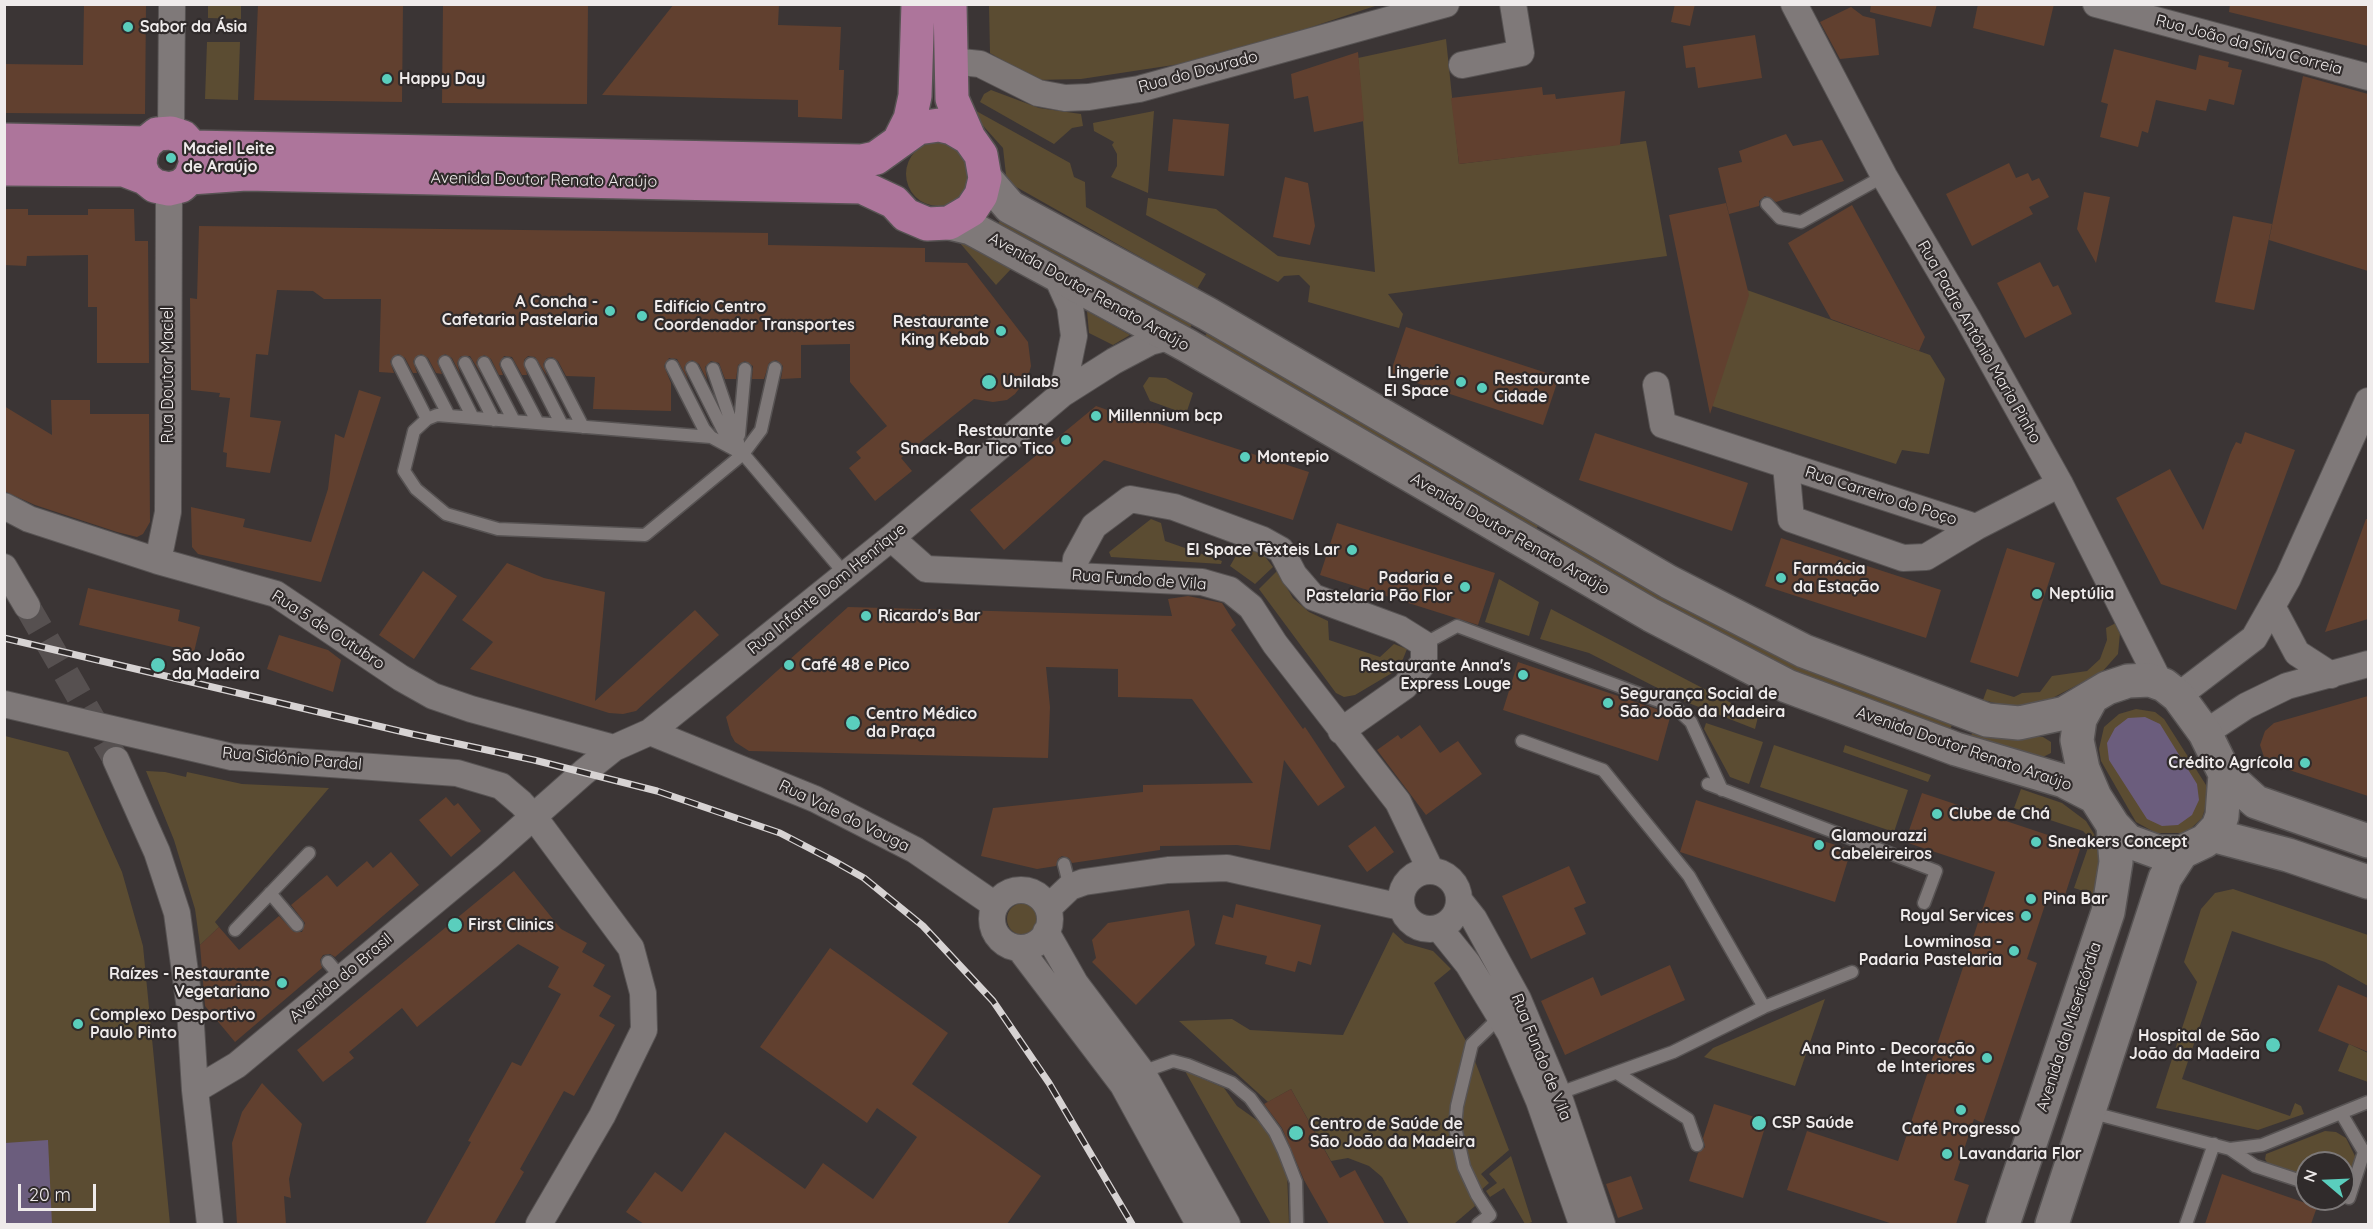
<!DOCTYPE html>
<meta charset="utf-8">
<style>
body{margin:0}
#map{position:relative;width:2373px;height:1229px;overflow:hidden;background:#3b3535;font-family:Quicksand,sans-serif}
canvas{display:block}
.frame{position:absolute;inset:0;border:6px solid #efebeb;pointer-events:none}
.north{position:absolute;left:2295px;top:1151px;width:60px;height:60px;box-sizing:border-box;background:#302b2b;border:2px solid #7c7878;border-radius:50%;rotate:289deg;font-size:16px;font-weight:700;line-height:24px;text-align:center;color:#efebeb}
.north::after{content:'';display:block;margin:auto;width:21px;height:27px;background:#5acebd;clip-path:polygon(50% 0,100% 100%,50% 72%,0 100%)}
.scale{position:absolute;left:18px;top:1184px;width:78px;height:27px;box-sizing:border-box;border:3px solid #efebeb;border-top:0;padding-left:8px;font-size:18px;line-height:21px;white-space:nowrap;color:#efebeb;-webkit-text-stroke:4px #302b2b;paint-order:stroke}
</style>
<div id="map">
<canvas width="2373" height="1229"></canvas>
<div class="frame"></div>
<div class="north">N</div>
<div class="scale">20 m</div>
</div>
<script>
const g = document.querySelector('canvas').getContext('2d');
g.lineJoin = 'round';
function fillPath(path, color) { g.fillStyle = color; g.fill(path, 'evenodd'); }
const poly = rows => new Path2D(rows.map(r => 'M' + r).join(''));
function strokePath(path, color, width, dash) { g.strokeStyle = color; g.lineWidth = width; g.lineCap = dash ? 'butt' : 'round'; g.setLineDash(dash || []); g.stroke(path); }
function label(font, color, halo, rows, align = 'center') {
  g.font = font + ' Quicksand,sans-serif'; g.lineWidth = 4.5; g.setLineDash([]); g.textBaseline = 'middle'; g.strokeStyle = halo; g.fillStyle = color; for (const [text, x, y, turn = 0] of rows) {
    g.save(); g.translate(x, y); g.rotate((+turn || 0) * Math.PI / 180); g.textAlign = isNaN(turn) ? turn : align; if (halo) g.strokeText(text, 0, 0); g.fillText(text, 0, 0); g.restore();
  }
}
fillPath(poly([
 [208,5,241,5,241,19,208,18],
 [989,5,1378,5,1251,47,1180,64,1081,79,1036,80,990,53],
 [1446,39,1459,164,1646,141,1667,256,1388,294,1403,314,1399,328,1308,302,1310,286,1299,275,1284,276,1278,282,1146,215,1148,198,1216,209,1278,256,1375,272,1358,58],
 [207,42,240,42,238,100,205,99],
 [991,90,1039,108,1081,114,1083,126,1072,128,1054,144,980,102,984,94],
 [969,107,1070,163,1074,177,1085,182,1086,207,1206,274,1197,289,1011,184,1006,175,1003,148,968,109],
 [1154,111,1148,193,1111,177,1117,166,1117,154,1112,145,1114,142,1094,131,1093,123],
 '906 174a32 32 0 1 1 64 0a32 32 0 1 1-64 0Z',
 [1003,215,1192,324,1187,334,998,224],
 [959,242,965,244,1011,269,996,285],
 [1747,290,1930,355,1945,379,1929,454,1902,450,1896,464,1712,406],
 [1087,311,1130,335,1113,345,1089,333],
 [1207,333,1539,524,1534,533,1201,342],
 [1149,377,1166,378,1193,393,1186,414,1150,401,1143,386],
 [1151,519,1161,523,1165,541,1222,561,1221,564,1111,557,1109,552],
 [1561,538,1953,722,1949,733,1791,673,1556,548],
 [1241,547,1264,555,1273,567,1255,584,1230,566],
 [1277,571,1293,598,1309,612,1328,621,1329,640,1380,657,1394,644,1407,649,1401,664,1392,673,1355,695,1344,697,1336,693,1259,589],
 [1499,579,1539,602,1529,636,1485,622],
 [1551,609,1758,717,1755,729,1681,700,1589,653,1540,639],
 [2116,623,2120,633,2118,654,2102,672,2041,704,2011,707,1983,700,1987,689,2014,697,2022,693,2040,692,2052,676,2087,671,2100,659,2107,640,2106,628],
 [2136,709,2155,712,2164,719,2206,785,2208,799,2202,818,2186,833,2156,833,2136,822,2101,761,2099,749,2104,727,2119,714],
 [1706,723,1763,742,1749,784,1730,777,1704,729],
 [1974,727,2023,737,2043,737,2051,742,2051,753,2041,758,1970,739],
 [5,736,68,752,122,872,143,946,170,1224,5,1224],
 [1774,745,1908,790,1894,832,1760,787],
 [1845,745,1931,775,1928,782,1843,752],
 [146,771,165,772,186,777,187,772,242,784,329,788,215,922,219,927,200,945,195,909,174,840],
 [2021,789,2062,803,2086,821,2094,834,2103,862,2096,895,2074,888,2090,842,2088,836,2083,831,2014,808],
 [2233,889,2368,935,2368,986,2325,962,2232,931,2182,1079,2290,1116,2295,1103,2301,1106,2304,1114,2258,1130,2156,1108,2197,982,2184,962,2201,909,2215,893],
 '1007 919a16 16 0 1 1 32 0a16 16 0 1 1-32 0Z',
 [1393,932,1405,943,1433,951,1451,969,1434,983,1466,1041,1454,1089,1452,1131,1460,1170,1475,1206,1454,1224,1409,1224,1382,1177,1369,1166,1348,1158,1331,1161,1291,1089,1268,1102,1179,1021,1232,1019,1250,1030,1343,1035],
 [1825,999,1795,1086,1704,1057,1713,1048],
 [2349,1044,2368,1053,2368,1082,2338,1071],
 [1473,1056,1509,1150,1481,1174,1489,1183,1479,1192,1468,1166,1460,1132,1464,1092],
 [1185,1071,1224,1088,1237,1106,1265,1126,1287,1172,1289,1224,1271,1224],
 [2325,1131,2336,1132,2346,1138,2356,1158,2349,1181,2344,1186,2343,1163,2307,1163,2307,1177,2268,1164,2265,1159,2266,1154],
 [1511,1156,1532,1222,1527,1224,1525,1224,1504,1188,1490,1197,1486,1191,1497,1183,1489,1174]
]), '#5b4c32');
fillPath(poly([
 [2145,717,2160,724,2197,784,2199,800,2192,815,2178,825,2162,826,2147,819,2109,760,2107,743,2115,728,2128,718],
 [48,1140,52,1224,5,1224,5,1143]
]), '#6b5d7d');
fillPath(poly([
 [84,4,146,4,145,114,4,113,4,64,83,65],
 [258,4,403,4,402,102,254,100],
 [443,4,588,4,587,104,442,103],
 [674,4,779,4,778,25,841,27,839,70,844,70,842,119,798,117,798,100,602,95],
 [1675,4,1695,4,1690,26,1671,22],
 [1871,4,1937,4,1931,27,1870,12],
 [1978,4,2054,4,2044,46,1973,28],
 [2230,4,2368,4,2368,46,2229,12],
 [1851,7,1863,16,1875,19,1879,55,1840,59,1820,22],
 [1755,35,1762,78,1698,88,1695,67,1686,68,1683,46],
 [2114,49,2196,70,2199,55,2229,62,2228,67,2242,70,2234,105,2209,99,2206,111,2156,100,2148,133,2142,131,2138,147,2100,137,2108,104,2101,102],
 [1358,52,1364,121,1314,132,1308,96,1294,99,1291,74],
 [2303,76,2368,94,2368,271,2269,240],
 [1542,87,1543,95,1555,94,1556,99,1625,91,1620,145,1459,164,1451,98],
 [1173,119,1229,124,1224,176,1168,171],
 [1786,134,1793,146,1822,140,1844,181,1776,202,1765,196,1759,201,1759,206,1729,214,1718,168,1742,162,1739,151],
 [2009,163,2016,178,2028,173,2032,181,2039,178,2049,197,2029,207,2033,214,1972,246,1946,194],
 [1285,177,1308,183,1315,226,1310,245,1273,237],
 [2084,192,2110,197,2096,263,2077,229],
 [1726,203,1749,295,1710,414,1669,215],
 [1852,205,1925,337,1919,351,1831,319,1788,243],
 [4,209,28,209,28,215,88,215,88,209,134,209,135,241,148,241,149,363,97,363,97,307,88,307,88,255,27,256,26,266,4,265],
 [2233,216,2272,224,2254,310,2215,302],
 [199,226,768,233,768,245,925,248,925,262,967,263,1028,342,1031,366,1028,377,1015,394,1007,400,993,402,974,399,901,458,912,471,875,501,849,468,861,458,856,452,887,426,850,382,850,344,801,345,801,378,781,379,783,366,776,360,769,363,764,379,752,379,753,366,745,361,738,365,736,379,725,379,719,363,711,361,705,367,707,380,699,364,692,360,684,367,688,380,677,359,669,358,664,366,671,383,671,411,593,409,595,377,566,376,558,361,552,357,547,358,543,364,547,376,535,357,528,356,524,360,527,375,522,375,512,357,504,356,499,364,503,375,499,375,491,359,484,355,476,362,481,374,470,356,461,356,457,363,460,374,452,358,445,354,437,361,442,374,436,373,428,358,421,354,413,361,417,373,413,373,405,358,398,354,390,361,394,373,379,372,381,299,324,299,313,291,277,290,268,355,256,354,250,417,281,421,270,473,226,467,227,453,223,452,230,398,219,397,220,393,191,390,190,298,197,299],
 [2040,262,2053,287,2058,285,2072,314,2025,338,1997,283],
 [1406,327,1559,377,1543,425,1390,374],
 [359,390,381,397,321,582,198,554,192,547,191,507,245,519,243,527,311,542,328,489,335,434,344,438],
 [51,400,90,400,90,414,149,414,150,522,143,534,137,537,117,532,35,505,4,491,4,406,52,435],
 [1096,406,1119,414,1119,411,1309,472,1293,520,1104,460,1004,550,970,510],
 [2245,432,2295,450,2236,610,2161,584,2116,498,2170,469,2203,530,2231,452,2236,442,2241,444],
 [1595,433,1748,483,1732,531,1579,480],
 [2366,519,2368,519,2368,619,2325,632],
 [1337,523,1495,573,1478,625,1320,575],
 [1781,538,1941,590,1926,638,1765,586],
 [2007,548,2055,563,2018,677,1970,662],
 [507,563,544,578,605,592,595,701,695,610,719,635,636,711,623,714,609,713,470,669,493,642,462,620],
 [423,571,457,596,414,659,379,635],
 [88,588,180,610,178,621,200,627,194,652,79,625],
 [1188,596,1222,603,1236,625,1231,630,1303,729,1305,727,1345,787,1318,806,1284,760,1270,850,1237,845,1160,846,1160,850,1072,863,1069,858,1062,856,1058,859,1056,866,1037,869,981,856,993,808,1143,792,1143,785,1253,783,1192,699,1118,697,1118,669,1046,667,1050,707,1048,758,749,751,735,742,731,735,726,717,848,607,1172,616,1168,599],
 [279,635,328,650,341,660,333,692,267,669],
 [1518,662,1671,714,1658,761,1503,710],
 [2368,696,2368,796,2271,764,2264,757,2260,745,2265,731,2274,723],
 [1420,725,1440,753,1458,741,1482,774,1426,815,1377,750,1398,735,1401,739],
 [1922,793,2081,846,2065,895,2050,890,2027,959,2037,963,1983,1123,1974,1119,1954,1180,1969,1185,1956,1224,1893,1224,1787,1190,1807,1131,1898,1161,1995,872,1905,842],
 [446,797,454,806,458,803,481,831,451,857,419,820],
 [1696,800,1851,850,1835,902,1680,852],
 [1375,826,1394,852,1367,872,1348,846],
 [391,852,419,885,335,957,330,954,323,955,320,960,322,968,235,1042,205,1006,200,945,219,927,239,950,279,916,294,932,302,932,305,923,291,905,327,875,337,887,367,861,373,868],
 [1569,866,1586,903,1574,908,1586,934,1531,959,1502,896],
 [514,871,561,929,587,943,582,952,605,965,593,986,611,996,599,1016,615,1025,574,1096,564,1091,520,1169,524,1172,494,1224,425,1224,471,1142,468,1141,512,1062,521,1066,561,994,548,987,559,967,518,944,417,1027,402,1008,349,1052,354,1058,323,1082,297,1050],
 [1236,904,1321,925,1311,965,1298,961,1295,972,1265,964,1267,956,1215,944,1223,915,1233,918],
 [1189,910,1195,945,1136,1005,1092,962,1096,958,1092,940,1108,923],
 [830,948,948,1033,912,1084,1041,1176,1007,1224,644,1224,626,1212,655,1172,682,1192,725,1132,805,1189,823,1163,873,1199,917,1137,877,1108,867,1123,760,1047],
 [1670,965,1685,1000,1565,1055,1541,1001,1593,977,1601,996],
 [2338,985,2368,998,2368,1052,2318,1031],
 [262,1083,302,1124,289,1179,291,1198,284,1196,286,1224,237,1224,232,1143,242,1112],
 [1291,1089,1340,1178,1355,1170,1385,1224,1329,1224,1304,1180,1282,1128,1264,1104],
 [1714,1104,1767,1121,1743,1198,1689,1181,1698,1153,1705,1147,1703,1138],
 [2222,1174,2317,1207,2311,1224,2205,1224],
 [1631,1176,1643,1209,1618,1218,1606,1184]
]), '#61402f');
strokePath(poly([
 [27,606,116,760]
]), '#565050', 26, [26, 13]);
const lane = poly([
 [1767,204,1780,218,1801,222,1884,176],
 [398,362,427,419],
 [421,362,449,416],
 [445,362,473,418],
 [465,363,494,420],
 [484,363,514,421],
 [507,364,538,423],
 [531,364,562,425],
 [551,365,583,427],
 [672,366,704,429,711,437,739,452],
 [692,368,723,430,845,574],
 [713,369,738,442],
 [739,435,745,369],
 [711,437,437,415,427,419,414,431,404,471,416,489,446,514,498,529,645,535,743,454,761,430,775,368],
 [1424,644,1457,626,1675,707,1691,722,1722,790],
 [1522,741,1603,770,1689,876,1764,1007],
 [1708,784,1936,871,1924,903],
 [1064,864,1070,887],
 [270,893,297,925],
 [235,930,309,853],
 [328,962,341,977],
 [1142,1072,1173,1061,1188,1065,1232,1083,1250,1098,1275,1132,1284,1151,1296,1182,1297,1224],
 [1617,1073,1688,1119,1697,1145],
 [1554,1095,1673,1052,1764,1007,1852,972],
 [2089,1112,2230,1149,2255,1166,2307,1183],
 [2341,1113,2364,1152,2349,1198,2343,1196],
 [2230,1149,2262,1145,2368,1102],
 [1478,1224,1490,1215,1477,1195,1464,1167,1455,1127,1457,1106,1472,1044,1501,1016],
 [2186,1224,2214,1144]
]);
const street = poly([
 [1794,4,1884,176,1968,319,2060,484,2160,683],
 [2096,4,2368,77],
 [952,61,980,64,1038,93,1065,98,1089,97,1139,89,1446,4],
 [1462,65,1521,53,1513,4],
 [171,133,172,4],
 [1057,277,1070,306,1074,336,1062,394],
 [1656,385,1663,425,1976,527,2060,484],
 [1786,465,1791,519,1903,558,1926,557,1976,527],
 [4,506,29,519,158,561,276,594,401,678,433,696,471,709,614,748],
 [891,538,926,569,1202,582,1230,590,1251,607,1275,644,1398,802,1431,871],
 [158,561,168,512,169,189],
 [4,567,27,606],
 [1074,576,1076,559,1094,526,1130,499,1174,507,1263,540,1281,550,1294,575,1313,597,1400,629,1424,644,1424,662,1405,686,1341,731],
 [2273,608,2297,653,2331,675],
 [2178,696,2254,638,2288,578,2368,401],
 [4,704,232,757,457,773,501,786,521,803,534,817,631,948,643,993,644,1030,602,1116,539,1224],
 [650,732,815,799,915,850,995,905],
 [2205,733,2246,706,2287,686,2368,664],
 [116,760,157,852,177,913,190,1009,195,1090],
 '1401 900a29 29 0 1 1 58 0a29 29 0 1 1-58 0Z',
 '992 919a29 29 0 1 1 58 0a29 29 0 1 1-58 0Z',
 [1459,900,1474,919,1518,999,1558,1094,1602,1224],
 [1048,908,1070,887,1084,882,1168,870,1227,868,1401,907],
 [1439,928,1468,964,1510,1033,1539,1101,1582,1224],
 [1046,932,1075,983,1142,1072,1227,1224],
 [1019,948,1123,1085,1199,1224],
 [210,1224,195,1090,237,1065,489,856,584,772,614,748,650,732,891,538,1062,394,1114,361,1150,342,1169,337]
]);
const secondary = poly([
 [985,178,1010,207,1208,314,1669,582,1804,651,1987,720,2019,723,2065,713,2107,688,2128,681,2150,680,2164,685,2178,696,2205,733,2225,774,2222,816,2218,827,2205,841,2182,852,2158,852,2128,841,2113,825,2095,797,2083,769,2077,740,2080,719,2091,699],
 [949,223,971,228,1188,346,1651,615,1787,686,1956,749,2064,781,2095,797],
 [2225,774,2256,802,2368,841],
 [2212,835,2288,855,2368,882],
 [2003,1224,2108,912,2116,862,2113,825],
 [2052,1224,2165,878,2182,852]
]);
const primary = poly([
 [950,4,952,99,969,138],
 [900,139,910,119,915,96,918,4],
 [4,140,146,143],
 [4,169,124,170,145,178,155,186,169,189,181,186,190,178,196,163,192,147,183,137,171,133,157,134,146,143,141,154,140,166,145,178],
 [190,178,246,174,862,187,894,202,906,215,927,224,949,223,971,210,981,195,985,178,981,155,969,138,952,128,939,125,918,128,876,158,862,161,192,147]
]);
strokePath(lane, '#575353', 15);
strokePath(street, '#575353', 28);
strokePath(secondary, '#575353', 36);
strokePath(primary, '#575353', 36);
strokePath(lane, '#7f7979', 12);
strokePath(street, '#7f7979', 26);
strokePath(secondary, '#7f7979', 33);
strokePath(primary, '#ad759b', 33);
const rail = poly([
 [4,638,412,734,534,760,657,791,780,833,834,861,864,878,923,926,993,1001,1049,1083,1132,1224]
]);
strokePath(rail, '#d7d3d3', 7);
strokePath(rail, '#302b2b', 4.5, [14]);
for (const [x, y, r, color] of [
 [128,27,6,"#5acebd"],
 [387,79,6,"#5acebd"],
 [171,158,6,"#5acebd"],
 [610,311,6,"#5acebd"],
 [642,316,6,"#5acebd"],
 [1001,331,6,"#5acebd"],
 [989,382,8,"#5acebd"],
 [1461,382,6,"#5acebd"],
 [1482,388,6,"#5acebd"],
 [1096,416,6,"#5acebd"],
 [1066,440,6,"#5acebd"],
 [1245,457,6,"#5acebd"],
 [1352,550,6,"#5acebd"],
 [1781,578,6,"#5acebd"],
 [1465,587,6,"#5acebd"],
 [2037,594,6,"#5acebd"],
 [866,616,6,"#5acebd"],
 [158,665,8,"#5acebd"],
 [789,665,6,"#5acebd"],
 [1523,675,6,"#5acebd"],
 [1608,703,6,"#5acebd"],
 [853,723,8,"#5acebd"],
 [2305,763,6,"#5acebd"],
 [1937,814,6,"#5acebd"],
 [2036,842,6,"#5acebd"],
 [1819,845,6,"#5acebd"],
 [2031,899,6,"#5acebd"],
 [2026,916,6,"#5acebd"],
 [455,925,8,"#5acebd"],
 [2014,951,6,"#5acebd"],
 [282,983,6,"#5acebd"],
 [78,1024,6,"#5acebd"],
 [2273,1045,8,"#5acebd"],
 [1987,1058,6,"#5acebd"],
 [1961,1110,6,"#5acebd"],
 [1759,1123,8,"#5acebd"],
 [1296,1133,8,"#5acebd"],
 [1947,1154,6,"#5acebd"]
]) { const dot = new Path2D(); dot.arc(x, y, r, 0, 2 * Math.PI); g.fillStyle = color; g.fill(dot); strokePath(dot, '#302b2b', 2); }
label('bold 16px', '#efebeb', '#302b2b', [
 ["Sabor da Ásia",140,27],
 ["Happy Day",399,79],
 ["Maciel Leite",183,149],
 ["de Araújo",183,167],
 ["A Concha -",598,302,"right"],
 ["Cafetaria Pastelaria",598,320,"right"],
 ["Edifício Centro",654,307],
 ["Coordenador Transportes",654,325],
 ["Restaurante",989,322,"right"],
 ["King Kebab",989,340,"right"],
 ["Lingerie",1449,373,"right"],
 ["El Space",1449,391,"right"],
 ["Restaurante",1494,379],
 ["Cidade",1494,397],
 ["Unilabs",1002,382],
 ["Millennium bcp",1108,416],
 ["Restaurante",1054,431,"right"],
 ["Snack-Bar Tico Tico",1054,449,"right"],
 ["Montepio",1257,457],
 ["El Space Têxteis Lar",1340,550,"right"],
 ["Farmácia",1793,569],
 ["da Estação",1793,587],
 ["Padaria e",1453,578,"right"],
 ["Pastelaria Pão Flor",1453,596,"right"],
 ["Neptúlia",2049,594],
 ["Ricardo's Bar",878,616],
 ["São João",172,656],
 ["da Madeira",172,674],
 ["Café 48 e Pico",801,665],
 ["Restaurante Anna's",1511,666,"right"],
 ["Express Louge",1511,684,"right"],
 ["Segurança Social de",1620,694],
 ["São João da Madeira",1620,712],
 ["Centro Médico",866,714],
 ["da Praça",866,732],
 ["Crédito Agrícola",2293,763,"right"],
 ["Clube de Chá",1949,814],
 ["Glamourazzi",1831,836],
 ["Cabeleireiros",1831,854],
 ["Sneakers Concept",2048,842],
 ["Pina Bar",2043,899],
 ["Royal Services",2014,916,"right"],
 ["First Clinics",468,925],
 ["Lowminosa -",2002,942,"right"],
 ["Padaria Pastelaria",2002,960,"right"],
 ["Raízes - Restaurante",270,974,"right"],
 ["Vegetariano",270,992,"right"],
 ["Complexo Desportivo",90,1015],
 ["Paulo Pinto",90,1033],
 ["Hospital de São",2260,1036,"right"],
 ["João da Madeira",2260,1054,"right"],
 ["Ana Pinto - Decoração",1975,1049,"right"],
 ["de Interiores",1975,1067,"right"],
 ["CSP Saúde",1772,1123],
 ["Centro de Saúde de",1310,1124],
 ["São João da Madeira",1310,1142],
 ["Café Progresso",1961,1129,"center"],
 ["Lavandaria Flor",1959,1154]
], 'left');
label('16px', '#efebeb', '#302b2b', [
 ["Rua João da Silva Correia",2249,45,15],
 ["Rua do Dourado",1198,72,-15],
 ["Avenida Doutor Renato Araújo",544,180,1],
 ["Avenida Doutor Renato Araújo",1089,292,29],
 ["Rua Padre António Maria Pinho",1979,342,60],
 ["Rua Doutor Maciel",168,375,-90],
 ["Rua Carreiro do Poço",1881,496,18],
 ["Avenida Doutor Renato Araújo",1510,534,30],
 ["Rua Fundo de Vila",1139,580,4],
 ["Rua Infante Dom Henrique",827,589,-39],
 ["Rua 5 de Outubro",328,630,33],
 ["Avenida Doutor Renato Araújo",1964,749,19],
 ["Rua Sidónio Pardal",292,759,5],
 ["Rua Vale do Vouga",844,816,26],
 ["Avenida do Brasil",341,978,-40],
 ["Avenida da Misericórdia",2069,1027,-72],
 ["Rua Fundo de Vila",1541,1057,68]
]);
</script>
